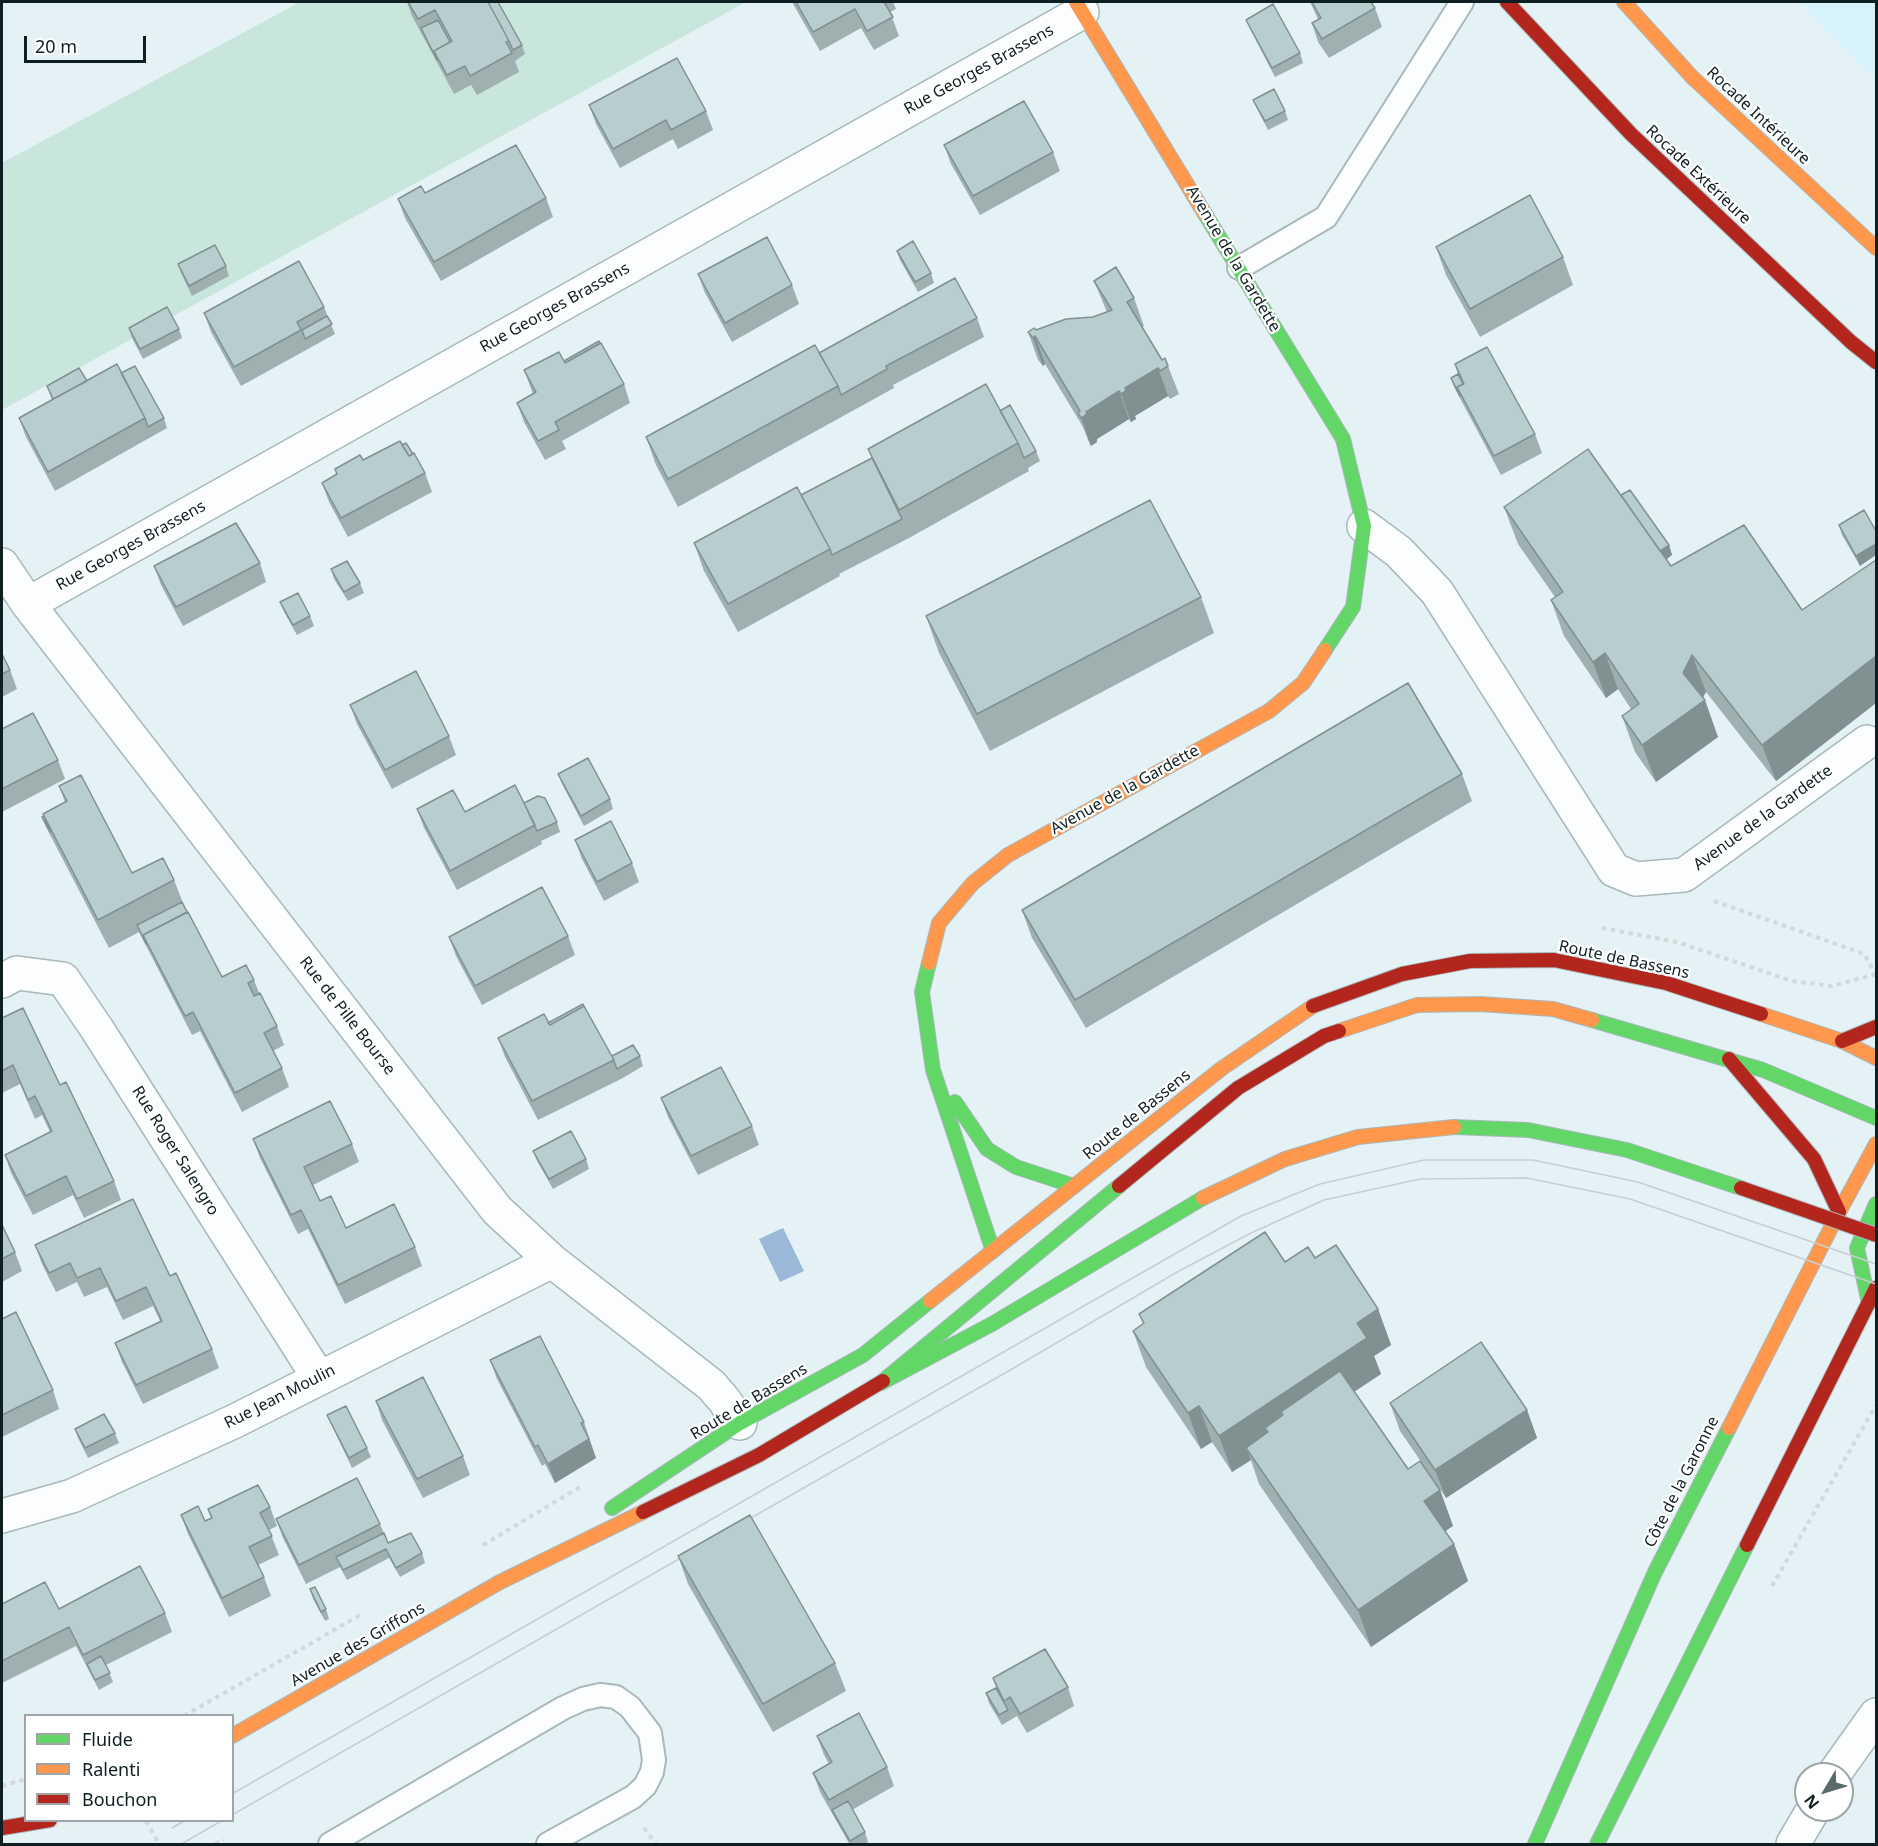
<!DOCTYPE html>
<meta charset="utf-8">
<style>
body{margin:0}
#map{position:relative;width:1878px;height:1846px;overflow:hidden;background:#e4f2f5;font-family:"Noto Sans",sans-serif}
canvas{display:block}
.frame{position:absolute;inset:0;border:3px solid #0e1f22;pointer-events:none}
.legend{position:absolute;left:24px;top:1714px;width:210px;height:108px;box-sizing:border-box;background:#fff;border:2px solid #9fa5a7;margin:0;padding:8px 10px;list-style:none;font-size:18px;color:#0e1f22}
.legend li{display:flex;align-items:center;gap:12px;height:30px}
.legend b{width:30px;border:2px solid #9fa5a7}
.north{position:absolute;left:1794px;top:1762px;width:60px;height:60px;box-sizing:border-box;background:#fff;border:2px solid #9fa5a7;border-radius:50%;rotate:232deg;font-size:16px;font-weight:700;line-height:24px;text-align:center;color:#0e1f22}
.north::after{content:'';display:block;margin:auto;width:21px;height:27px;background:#59696c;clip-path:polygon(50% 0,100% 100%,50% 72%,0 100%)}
.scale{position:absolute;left:24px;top:36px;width:122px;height:27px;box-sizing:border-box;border:3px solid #0e1f22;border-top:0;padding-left:8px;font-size:18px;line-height:21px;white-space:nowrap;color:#0e1f22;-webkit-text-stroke:4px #fff;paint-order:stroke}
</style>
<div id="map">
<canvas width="1878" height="1846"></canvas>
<div class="frame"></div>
<ul class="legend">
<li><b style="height:8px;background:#63d668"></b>Fluide</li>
<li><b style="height:8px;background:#ff974d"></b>Ralenti</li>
<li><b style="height:8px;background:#b3261e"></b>Bouchon</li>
</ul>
<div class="north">N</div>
<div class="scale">20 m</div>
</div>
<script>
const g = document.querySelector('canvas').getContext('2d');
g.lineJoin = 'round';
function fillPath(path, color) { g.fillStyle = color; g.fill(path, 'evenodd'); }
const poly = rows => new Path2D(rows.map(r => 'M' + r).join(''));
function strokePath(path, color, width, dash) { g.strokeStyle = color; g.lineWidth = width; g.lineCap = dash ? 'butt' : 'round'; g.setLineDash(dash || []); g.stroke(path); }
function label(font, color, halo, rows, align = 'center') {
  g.font = font + ' "Noto Sans",sans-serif'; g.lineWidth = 4.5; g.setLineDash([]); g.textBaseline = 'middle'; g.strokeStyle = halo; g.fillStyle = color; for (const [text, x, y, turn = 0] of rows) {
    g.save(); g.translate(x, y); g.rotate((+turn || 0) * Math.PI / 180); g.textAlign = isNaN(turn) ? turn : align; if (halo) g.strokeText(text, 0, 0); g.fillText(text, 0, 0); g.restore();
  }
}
fillPath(poly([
 [1799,2,1876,2,1876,80]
]), '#d5f3f8');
fillPath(poly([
 [300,2,746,2,2,410,2,163]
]), '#c8e6dc');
fillPath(poly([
 [783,1228,804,1271,780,1282,759,1239]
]), '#9bb8d9');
const lane = poly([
 [1239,268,1326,217,1462,2],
 [330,1844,563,1708,583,1699,600,1695,616,1697,630,1707,650,1733,654,1760,652,1772,645,1786,633,1797,548,1844]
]);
const street = poly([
 [1364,526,1399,552,1437,592,1614,870,1636,879,1684,875,1867,742],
 [2,565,28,604,497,1210,552,1261,711,1385,724,1400,740,1423],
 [28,604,1082,12],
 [2,981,17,973,63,979,97,1029,319,1378],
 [2,1516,72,1496,235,1421,552,1261],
 [1834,1774,1876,1715],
 [1793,1844,1813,1810]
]);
const fast = poly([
 [1205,214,1343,439,1364,526,1353,607,1325,650],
 [929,963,922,992,933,1070,993,1251],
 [1592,1020,1763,1070,1876,1118],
 [955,1102,987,1149,1016,1167,1074,1186],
 [1454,1127,1528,1130,1627,1150,1741,1188],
 [1869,1303,1857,1248,1876,1204],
 [883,1381,1119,1186],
 [881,1383,992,1324,1203,1198],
 [612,1508,740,1423,863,1355,930,1301],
 [1535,1844,1655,1572,1729,1428],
 [1597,1844,1747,1545]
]);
const slow = poly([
 [1076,2,1205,214],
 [1624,2,1692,77,1876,248],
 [929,963,939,923,973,883,1008,855,1269,711,1303,683,1325,650],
 [1761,1014,1842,1041,1876,1058],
 [1339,1031,1417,1005,1480,1004,1553,1009,1592,1020],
 [1203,1198,1285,1159,1358,1137,1454,1127],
 [930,1301,1221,1069,1313,1006],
 [1729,1428,1839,1212,1876,1144],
 [232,1736,500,1582,643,1512]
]);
const jam = poly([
 [1507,2,1631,134,1851,342,1876,362],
 [1313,1006,1402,974,1470,961,1554,960,1666,983,1761,1014],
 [1842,1041,1876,1027],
 [1729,1059,1814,1159,1839,1212],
 [1119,1186,1238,1088,1324,1036,1339,1031],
 [643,1512,759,1455,883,1381],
 [1747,1545,1876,1288],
 [2,1828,50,1820]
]);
strokePath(lane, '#a9b8bb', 26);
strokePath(street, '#a9b8bb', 36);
strokePath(fast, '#a9b8bb', 16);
strokePath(slow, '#a9b8bb', 16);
strokePath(jam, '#a9b8bb', 16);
strokePath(poly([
 [1714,901,1864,954,1876,975],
 [1602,928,1677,942,1792,981,1832,986,1876,974],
 [483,1545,580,1487],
 [1772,1586,1876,1405],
 [184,1716,362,1614],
 [2,1786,26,1779],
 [146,1821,159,1844],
 [644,1828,656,1844],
 [215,1844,224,1840]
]), '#d3d8d9', 4, [4.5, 4.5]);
strokePath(lane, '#fbfdfe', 22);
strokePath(street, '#fbfdfe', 33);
strokePath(fast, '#63d668', 14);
strokePath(slow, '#ff974d', 14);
strokePath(jam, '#b3261e', 14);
strokePath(poly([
 [737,1526,1012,1369,1179,1271,1251,1233,1324,1200,1420,1179,1527,1178,1630,1199,1876,1284],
 [232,1794,1241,1216,1320,1184,1424,1160,1533,1160,1638,1182,1876,1264],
 [232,1815,693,1551],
 [172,1828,186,1820],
 [183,1843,223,1820]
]), '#c9cdcf', 1.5);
const jamBridge = poly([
 [1741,1188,1876,1235]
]);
strokePath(jamBridge, '#a9b8bb', 16, []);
strokePath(jamBridge, '#b3261e', 14);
fillPath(poly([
 [407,2,498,2,522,45,525,54,515,61,519,72,477,95,471,85,454,94,412,16],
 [792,2,893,2,896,9,890,12,899,36,874,50,861,28,820,51],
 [1310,2,1371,2,1375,8,1382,27,1329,58,1318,42,1312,23,1318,19],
 [1246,20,1300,53,1303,63,1275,77,1250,29],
 [1253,100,1285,111,1288,120,1268,130,1257,109],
 [589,105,706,111,713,130,678,149,673,139,620,168,596,124],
 [944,145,1053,152,1060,171,980,215,951,164],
 [546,198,553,217,441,281,405,218,398,199],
 [1436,247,1563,257,1573,285,1480,337,1446,275],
 [897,251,931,273,934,283,918,292,900,260],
 [178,264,226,266,229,276,192,296,181,273],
 [698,274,792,285,799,304,732,342,705,293],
 [1094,281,1134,298,1144,326,1142,327,1162,360,1168,366,1179,394,1170,399,1168,396,1135,416,1136,419,1131,422,1129,419,1097,439,1097,442,1091,446,1088,440,1083,427,1045,364,1043,366,1038,360,1028,332,1093,317,1107,312],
 [324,307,335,334,241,386,211,332,204,313],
 [977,318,984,337,893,385,894,388,678,507,656,465,646,437,819,353],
 [129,328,179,329,182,338,143,359,132,338],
 [564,361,624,384,630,403,562,441,566,449,545,460,524,422,517,403,533,394,524,370],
 [1455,364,1535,434,1542,453,1501,475,1454,387,1451,378,1458,374],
 [121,373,164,418,167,428,55,491,26,437,19,418,52,400,47,386,87,381],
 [1000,411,1036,451,1040,461,1028,468,1029,471,909,538,839,574,840,576,738,632,704,571,694,543,801,495,872,458,868,449],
 [402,445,413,454,425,473,432,492,348,537,329,502,322,483,337,474,335,469,363,460],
 [1504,507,1669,545,1672,555,1666,559,1671,566,1802,610,1876,560,1876,703,1776,781,1706,692,1702,698,1718,737,1656,782,1635,752,1622,716,1631,709,1618,689,1606,698,1564,636,1551,600,1555,597,1518,544],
 [1864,510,1860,566,1842,535,1839,525],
 [260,563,266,582,183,626,161,585,154,566],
 [331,569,360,583,364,593,348,601,334,579],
 [1201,597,1214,633,990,751,939,653,926,616],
 [280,602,310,616,314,626,297,635,284,612],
 [2,654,10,670,17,689,2,697],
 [350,705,449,736,456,755,392,789,357,724],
 [2,729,58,760,65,779,2,812],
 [558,774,610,799,613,809,584,826,562,784],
 [1462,774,1472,801,1086,1028,1032,938,1022,910],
 [59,786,132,873,174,880,185,908,222,977,254,980,259,993,277,1026,284,1045,273,1051,282,1068,289,1087,242,1112,200,1031,192,1035,139,932,109,948,46,827,42,817,65,802],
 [524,803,557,822,560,832,541,841,542,844,457,890,424,828,417,809,465,812],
 [575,840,632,863,639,882,604,901,582,859],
 [568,936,575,955,482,1005,456,956,449,937],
 [2,1018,60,1085,114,1181,121,1200,84,1218,73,1195,33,1215,11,1173,5,1155,50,1132,42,1115,35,1119,20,1084,2,1093],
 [548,1023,612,1056,640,1056,643,1066,621,1079,538,1120,505,1057,498,1038],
 [661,1098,752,1126,759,1145,698,1175,668,1117],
 [253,1139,352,1144,359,1162,313,1185,320,1201,346,1228,415,1247,422,1266,345,1304,308,1229,298,1234,260,1158],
 [533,1151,586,1159,589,1169,553,1189,537,1161],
 [2,1225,15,1252,22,1271,2,1282],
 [35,1245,170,1276,212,1349,219,1368,143,1404,122,1362,115,1343,160,1321,153,1306,123,1320,107,1287,84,1297,77,1282,56,1292,42,1264],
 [1315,1258,1378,1309,1391,1345,1374,1356,1381,1374,1354,1392,1408,1469,1440,1490,1453,1526,1445,1531,1454,1544,1468,1581,1371,1647,1259,1484,1251,1460,1232,1472,1212,1442,1201,1449,1146,1367,1133,1331,1143,1324,1139,1314,1285,1262],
 [2,1319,53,1390,59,1409,2,1437],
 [490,1360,584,1422,596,1458,555,1483,545,1464,542,1466,497,1379],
 [376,1401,463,1456,470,1475,423,1498,382,1420],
 [1390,1403,1527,1410,1537,1438,1446,1498,1400,1431],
 [327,1415,367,1448,371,1457,352,1468,331,1424],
 [75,1429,115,1433,119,1443,88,1458,78,1438],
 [270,1507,277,1526,269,1530,279,1555,258,1565,264,1577,271,1596,229,1617,188,1534,181,1515,205,1521,211,1518,208,1509],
 [276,1519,380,1524,388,1543,422,1553,425,1563,400,1577,389,1558,347,1580,340,1567,306,1584,283,1538],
 [678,1556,835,1663,846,1691,773,1732,688,1584],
 [310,1589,326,1609,329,1619,325,1621,313,1599],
 [2,1604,59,1609,165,1613,172,1632,106,1665,113,1682,99,1690,76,1646,2,1683],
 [993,1678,1068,1687,1074,1706,1027,1733,1017,1716,1002,1725,989,1703,986,1693,996,1688],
 [817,1736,887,1767,894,1786,852,1810,865,1832,868,1842,864,1845,850,1845,820,1792,813,1773,829,1764,824,1755]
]), '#9eb0b0');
fillPath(poly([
 [1035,336,1045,364,1043,366,1033,338],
 [1158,368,1168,396,1135,416,1136,419,1131,422,1121,394,1125,388],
 [1119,391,1129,419,1097,439,1097,442,1091,446,1081,418,1086,412],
 [1876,544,1876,555,1860,566,1856,556],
 [1669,545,1672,555,1658,566,1654,556],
 [1605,653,1618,689,1606,698,1593,662],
 [1692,655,1706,692,1699,705,1705,700,1718,737,1656,782,1642,745],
 [1876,656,1876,703,1776,781,1762,745],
 [1378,1309,1391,1345,1374,1356,1381,1374,1290,1434,1283,1415,1281,1412,1289,1435,1268,1432,1265,1428,1272,1446,1246,1448,1251,1460,1232,1472,1219,1436,1357,1323],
 [1199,1406,1212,1442,1201,1449,1188,1413],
 [1527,1410,1537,1438,1446,1498,1435,1470],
 [589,1439,596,1458,555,1483,548,1464],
 [1440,1490,1453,1526,1437,1537,1424,1501],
 [1454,1544,1468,1581,1371,1647,1358,1610]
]), '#819090');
const building = poly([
 [408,2,488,2,509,41,506,42,512,53,470,76,465,66,447,75,434,51,452,41,435,10,418,19,408,2],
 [488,2,498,2,522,45,513,50,509,41,488,2],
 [796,2,884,2,893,17,867,31,855,9,813,32,796,2],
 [1312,2,1371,2,1375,8,1322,39,1312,23,1321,18,1312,2],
 [1273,4,1300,53,1272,68,1246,20,1273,4],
 [438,20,450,42,434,51,437,60,421,28,438,20],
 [677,58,706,111,671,130,666,120,613,149,589,105,677,58],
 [1274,89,1285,111,1265,121,1253,100,1274,89],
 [1024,101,1053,152,973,196,944,145,1024,101],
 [516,145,546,198,434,262,398,199,421,186,425,193,516,145],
 [1530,195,1563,257,1470,309,1436,247,1530,195],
 [767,237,792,285,725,323,698,274,767,237],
 [913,241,931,273,915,282,897,251,913,241],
 [215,245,226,266,189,286,178,264,215,245],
 [299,261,324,307,297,322,301,330,234,367,204,313,299,261],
 [1116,267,1134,298,1127,302,1162,360,1165,358,1168,366,1160,371,1158,368,1125,388,1126,391,1121,394,1119,391,1086,412,1087,414,1081,418,1078,412,1080,411,1035,336,1033,338,1028,332,1034,328,1036,330,1066,319,1093,317,1112,310,1094,281,1116,267],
 [955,278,977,318,886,366,887,369,841,395,838,386,819,353,955,278],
 [167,307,179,329,140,349,129,328,167,307],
 [327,316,332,324,305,339,302,330,327,316],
 [599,341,600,343,565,363,564,361,599,341],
 [601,343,624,384,555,422,559,430,538,441,517,403,536,392,524,370,559,352,565,363,601,343],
 [815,345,838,386,668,479,646,437,815,345],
 [1487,347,1535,434,1494,456,1457,387,1464,384,1455,364,1487,347],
 [117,364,145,418,48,472,19,418,117,364],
 [135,366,164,418,148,427,145,418,121,373,135,366],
 [79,368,87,381,53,399,47,386,79,368],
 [1458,374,1463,384,1457,387,1460,396,1451,378,1458,374],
 [986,384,1018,443,899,510,868,449,986,384],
 [1010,405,1036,451,1024,458,1018,443,1000,411,1010,405],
 [400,441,409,456,414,453,425,473,341,518,322,483,337,474,335,469,360,455,363,460,400,441],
 [406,443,413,454,409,456,402,445,406,443],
 [1588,449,1671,566,1744,525,1802,610,1876,560,1876,656,1762,745,1692,655,1683,673,1705,700,1642,745,1622,716,1639,704,1605,653,1593,662,1551,600,1563,592,1504,507,1588,449],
 [872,458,902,519,832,555,830,549,801,495,872,458],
 [797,487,830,549,728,604,694,543,797,487],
 [1630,490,1669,545,1660,551,1621,495,1630,490],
 [1150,500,1201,597,977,714,926,616,1150,500],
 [1864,510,1876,531,1876,544,1856,556,1839,525,1864,510],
 [236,523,260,563,176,607,154,566,236,523],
 [347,561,360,583,344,592,331,569,347,561],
 [298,593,310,616,293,625,280,602,298,593],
 [2,654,10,670,2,674,2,654],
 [416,671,449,736,385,770,350,705,416,671],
 [1408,683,1462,774,1075,1000,1022,910,1408,683],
 [33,713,58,760,2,789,2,729,33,713],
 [588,758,610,799,581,816,558,774,588,758],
 [81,775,132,873,163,858,174,880,98,920,43,814,67,801,59,786,81,775],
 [515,785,535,825,450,871,417,809,453,790,465,812,515,785],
 [538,796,545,798,557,822,537,831,524,803,538,796],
 [44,816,50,832,42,817,44,816],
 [611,821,632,863,597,882,575,840,611,821],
 [542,887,568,936,475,986,449,937,542,887],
 [182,902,187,912,143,935,146,944,137,925,182,902],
 [188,912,222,977,246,965,254,980,248,983,254,996,260,993,277,1026,264,1033,282,1068,235,1093,193,1012,185,1016,143,935,188,912],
 [583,1004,584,1006,550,1025,548,1023,583,1004],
 [584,1006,614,1060,532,1101,498,1038,544,1014,550,1025,584,1006],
 [23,1008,60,1085,66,1082,114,1181,77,1199,66,1176,26,1196,5,1155,52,1131,35,1096,28,1100,13,1065,2,1071,2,1018,23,1008],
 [633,1045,640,1056,617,1069,612,1056,633,1045],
 [721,1067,752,1126,691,1156,661,1098,721,1067],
 [330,1101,352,1144,304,1167,320,1201,331,1196,346,1228,394,1204,415,1247,338,1285,301,1210,291,1215,253,1139,330,1101],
 [571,1131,586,1159,549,1179,533,1151,571,1131],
 [133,1199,170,1276,176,1273,212,1349,136,1385,115,1343,162,1321,146,1287,116,1301,100,1268,77,1278,70,1263,49,1273,35,1245,133,1199],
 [2,1225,15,1252,2,1259,2,1225],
 [1265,1232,1285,1262,1308,1247,1315,1258,1336,1245,1378,1309,1357,1323,1367,1338,1219,1436,1199,1406,1188,1413,1133,1331,1144,1323,1139,1314,1265,1232],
 [16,1312,53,1390,2,1415,2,1319,16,1312],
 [540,1336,584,1422,581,1423,589,1439,548,1464,538,1445,535,1447,490,1360,540,1336],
 [1481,1342,1527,1410,1435,1470,1390,1403,1481,1342],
 [1340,1371,1408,1469,1420,1461,1440,1490,1424,1501,1454,1544,1358,1610,1246,1448,1268,1432,1265,1428,1283,1415,1281,1412,1340,1371],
 [423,1377,463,1456,417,1479,376,1401,423,1377],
 [346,1406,367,1448,349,1458,327,1415,346,1406],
 [104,1414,115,1433,85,1448,75,1429,104,1414],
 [357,1478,380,1524,299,1565,276,1519,357,1478],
 [258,1485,270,1507,260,1513,272,1536,249,1547,264,1577,222,1598,181,1515,198,1506,205,1521,212,1518,208,1509,258,1485],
 [750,1515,835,1663,763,1704,678,1556,750,1515],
 [384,1533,388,1543,411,1533,422,1553,396,1568,386,1549,343,1570,336,1557,384,1533],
 [140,1566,165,1613,83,1655,69,1627,2,1661,2,1604,45,1582,59,1609,140,1566],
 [315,1587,326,1609,321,1612,310,1589,315,1587],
 [1045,1649,1068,1687,1020,1714,1010,1697,1004,1701,993,1678,1045,1649],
 [101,1656,110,1673,95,1680,87,1664,101,1656],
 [996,1688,1008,1710,999,1715,986,1693,996,1688],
 [859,1713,887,1767,829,1800,813,1773,832,1762,817,1736,859,1713],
 [848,1801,865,1832,850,1841,832,1810,848,1801]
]);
fillPath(building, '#b8cdcd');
strokePath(building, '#819090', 1.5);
label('16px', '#0e1f22', '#fff', [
 ["Rue Georges Brassens",979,70,-29],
 ["Rocade Intérieure",1758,116,43],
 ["Rocade Extérieure",1698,175,43],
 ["Avenue de la Gardette",1233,259,59],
 ["Rue Georges Brassens",555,308,-29],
 ["Rue Georges Brassens",131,546,-29],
 ["Avenue de la Gardette",1125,790,-29],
 ["Avenue de la Gardette",1763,818,-36],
 ["Route de Bassens",1624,960,12],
 ["Rue de Pille Bourse",347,1016,52],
 ["Route de Bassens",1137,1115,-39],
 ["Rue Roger Salengro",175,1151,58],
 ["Rue Jean Moulin",280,1397,-27],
 ["Route de Bassens",749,1402,-31],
 ["Côte de la Garonne",1682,1482,-63],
 ["Avenue des Griffons",358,1645,-30]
]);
</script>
